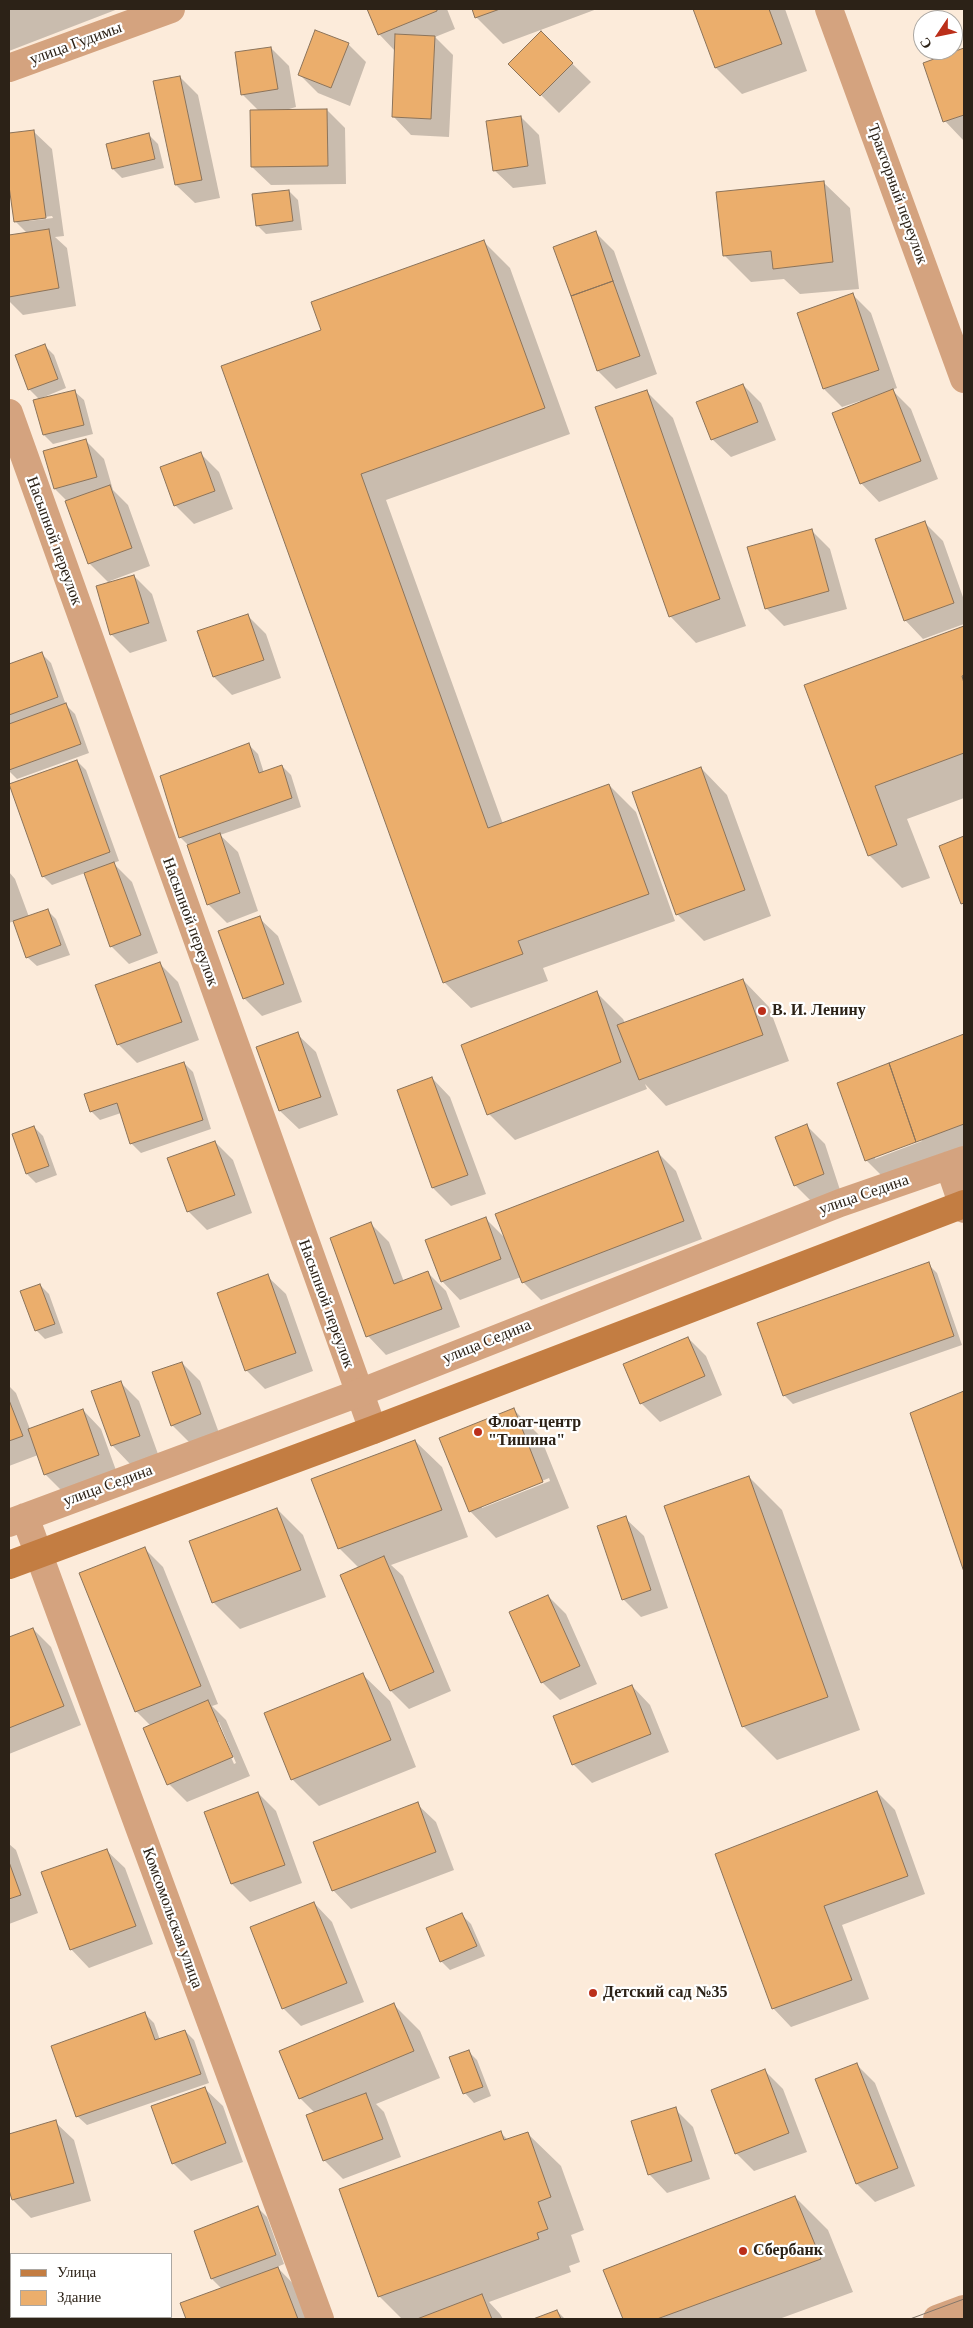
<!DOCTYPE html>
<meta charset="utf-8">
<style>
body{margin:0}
#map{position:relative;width:973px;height:2328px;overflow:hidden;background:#fcebda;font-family:"Times New Roman",serif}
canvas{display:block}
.frame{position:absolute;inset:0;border:10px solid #2c2217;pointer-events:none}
.legend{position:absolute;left:10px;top:2253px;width:162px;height:65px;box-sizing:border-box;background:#fff;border:1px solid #aba7a2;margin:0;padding:6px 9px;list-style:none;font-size:15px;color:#2c2217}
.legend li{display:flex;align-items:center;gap:10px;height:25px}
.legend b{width:25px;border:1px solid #aba7a2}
.north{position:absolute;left:913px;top:10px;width:50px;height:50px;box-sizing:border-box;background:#fff;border:1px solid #aba7a2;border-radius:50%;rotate:236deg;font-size:14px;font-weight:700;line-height:20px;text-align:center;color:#2c2217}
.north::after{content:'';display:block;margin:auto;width:18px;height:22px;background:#bb2f1a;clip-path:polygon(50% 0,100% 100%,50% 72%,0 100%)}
</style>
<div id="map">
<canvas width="973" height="2328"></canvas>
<div class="frame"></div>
<ul class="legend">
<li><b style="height:6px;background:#c37d42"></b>Улица</li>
<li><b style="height:14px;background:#ebae6c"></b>Здание</li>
</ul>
<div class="north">С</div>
</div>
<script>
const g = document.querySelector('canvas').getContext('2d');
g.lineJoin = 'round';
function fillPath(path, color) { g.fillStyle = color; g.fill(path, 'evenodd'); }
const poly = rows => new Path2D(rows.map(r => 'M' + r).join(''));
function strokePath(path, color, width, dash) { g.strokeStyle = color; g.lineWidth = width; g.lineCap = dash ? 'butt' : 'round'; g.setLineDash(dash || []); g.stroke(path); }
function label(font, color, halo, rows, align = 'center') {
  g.font = font + ' "Times New Roman",serif'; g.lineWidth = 4.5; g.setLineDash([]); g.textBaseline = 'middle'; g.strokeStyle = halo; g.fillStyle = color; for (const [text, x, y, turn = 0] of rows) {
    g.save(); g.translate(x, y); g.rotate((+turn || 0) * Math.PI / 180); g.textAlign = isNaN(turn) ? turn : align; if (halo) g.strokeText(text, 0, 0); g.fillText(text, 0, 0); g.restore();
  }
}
fillPath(poly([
 [9,9,118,9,9,51],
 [368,9,447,9,455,29,435,37,453,55,449,137,411,135,393,116,395,51,379,34],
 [473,9,597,9,503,44,476,17],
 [694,9,785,9,807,71,742,94,716,68],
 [541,33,591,82,559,113,510,64],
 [348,44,366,62,350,106,318,93,300,75],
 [271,48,289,66,296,107,282,111,327,110,345,128,346,184,271,185,252,167,259,111,242,94],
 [964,50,964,141,945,121,924,63],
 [180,77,198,95,220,198,195,203,176,185,155,82],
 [521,117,539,135,546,184,513,188,494,170],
 [33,131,52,149,64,236,55,237,67,248,76,306,23,315,9,301,9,236,27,233,15,221,9,177,9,134],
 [52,216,53,218,29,221,29,219],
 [149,135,158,144,164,168,122,178,113,169],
 [823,182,850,208,859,289,800,294,784,279,751,282,724,255],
 [289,191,298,200,302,230,266,234,257,225],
 [596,233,614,251,657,374,616,389,598,371],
 [483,241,510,268,570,434,386,500,503,824,609,785,636,812,675,921,543,968,548,981,471,1008,444,982,323,331],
 [853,295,871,313,897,388,892,390,911,409,938,479,879,502,861,483,860,401,842,407,824,389,798,314],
 [45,346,54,355,66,388,39,399,29,389],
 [743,385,761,403,776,440,731,457,712,439],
 [74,391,84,400,93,434,53,444,44,435],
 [646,391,673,418,746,626,696,643,670,616],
 [85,440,104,459,113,490,128,505,150,566,110,581,111,583,134,576,152,594,167,641,130,653,111,634,109,583,89,563,68,502,55,489],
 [201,454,219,472,233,509,194,524,175,505],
 [925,523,943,541,964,600,964,624,923,639,905,620],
 [811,530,830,549,847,609,784,626,766,608],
 [247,615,266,634,281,678,232,695,214,677,198,632],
 [964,627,964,798,907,819,930,878,902,888,869,855,806,686],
 [42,654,51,663,66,705,75,714,89,753,17,779,9,771,9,665],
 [249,745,258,754,264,773,282,766,291,775,301,807,220,835,238,852,258,911,227,923,208,904,188,845,180,837],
 [77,761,86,770,119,861,113,863,132,882,158,953,129,964,111,946,85,873,52,885,43,876],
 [701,768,727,795,771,916,704,941,677,914],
 [964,838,964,905,941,846],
 [9,872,15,879,29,917,47,910,56,919,70,955,37,966,27,957,14,921,9,923],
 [259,918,278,936,302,1002,262,1016,244,998],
 [160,964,178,982,199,1040,137,1063,119,1045,97,986],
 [743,980,769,1007,789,1061,666,1106,645,1084,647,1089,515,1140,489,1114,597,993,623,1019,625,1023],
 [297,1034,316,1052,338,1115,299,1129,280,1111,258,1048],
 [964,1035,964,1169,885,1179,866,1160,838,1084],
 [921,1139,922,1141,875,1159,875,1156],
 [184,1063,193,1072,211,1129,141,1153,131,1143,121,1113,100,1120,91,1111],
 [432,1078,450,1097,486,1194,451,1206,433,1188,398,1091],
 [807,1126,825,1144,841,1193,813,1203,795,1185],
 [34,1127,43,1136,57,1175,36,1183,27,1174],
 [215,1142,233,1160,252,1213,207,1230,188,1211],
 [658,1153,676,1171,702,1239,541,1300,523,1282,521,1277,460,1300,442,1281,485,1218,507,1240],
 [371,1224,389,1242,404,1282,428,1273,446,1291,460,1327,386,1355,368,1336],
 [928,1264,937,1273,962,1345,793,1404,784,1395],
 [267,1276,286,1294,313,1371,265,1389,246,1370],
 [40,1285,49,1294,63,1333,45,1339,36,1330],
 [688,1338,706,1356,722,1395,660,1422,641,1403],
 [182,1363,200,1381,219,1433,190,1443,172,1425],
 [120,1382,139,1401,158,1454,130,1464,112,1445],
 [9,1386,16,1393,30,1429,83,1410,101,1429,117,1473,63,1492,45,1474,38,1455,9,1466],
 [964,1393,964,1569,911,1414],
 [513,1409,540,1436,569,1508,496,1538,470,1511],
 [549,1478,550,1481,482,1508,482,1506],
 [415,1441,442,1467,468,1537,391,1565,403,1576,451,1691,409,1709,391,1691,342,1576,359,1568,339,1548],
 [749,1477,782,1510,860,1730,777,1760,743,1726],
 [277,1509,303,1535,326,1597,240,1629,214,1603,190,1541],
 [625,1518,644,1536,668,1608,641,1617,623,1599],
 [145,1549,163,1567,218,1704,212,1706,226,1720,250,1776,187,1802,169,1784,151,1726,136,1711],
 [216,1722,219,1722,236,1763,234,1764],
 [548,1596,566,1614,597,1684,560,1700,542,1682],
 [33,1629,51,1647,81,1725,9,1754,9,1638],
 [363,1675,390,1701,416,1767,319,1806,292,1779],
 [632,1686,650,1705,669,1752,592,1783,574,1765,555,1717],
 [877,1792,895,1810,925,1894,842,1925,869,1999,791,2027,773,2008],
 [258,1793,276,1811,302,1883,250,1902,232,1884,205,1813],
 [417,1804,436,1822,454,1870,351,1909,333,1890],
 [9,1844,16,1850,38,1913,9,1924],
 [106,1850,125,1868,153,1944,89,1968,71,1949],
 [314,1903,332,1922,364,2002,301,2026,283,2008],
 [462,1915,471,1924,485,1956,450,1970,441,1961],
 [394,2005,420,2031,440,2078,376,2104,384,2112,401,2157,343,2179,324,2160,315,2113,300,2098],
 [145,2014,154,2023,160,2040,185,2031,194,2040,209,2083,87,2125,77,2116],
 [468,2051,477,2060,491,2096,474,2103,465,2093],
 [857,2065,875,2083,915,2186,875,2202,857,2184],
 [765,2071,783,2089,807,2152,754,2171,736,2153],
 [204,2088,223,2106,243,2162,191,2181,173,2163],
 [675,2109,693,2127,710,2179,667,2193,649,2174],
 [55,2122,74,2140,91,2201,31,2218,13,2200,9,2186,9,2135],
 [501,2133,508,2140,527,2133,561,2166,584,2230,571,2235,580,2262,569,2266,571,2272,489,2302,500,2314,503,2319,402,2319,379,2296],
 [795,2197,828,2230,853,2292,779,2319,624,2319,605,2271],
 [258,2208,267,2217,284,2264,277,2267,304,2295,314,2319,188,2319,182,2304,222,2289,212,2279,196,2232],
 [557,2311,565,2319,536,2319]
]), '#0003');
const building = poly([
 [367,9,437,9,437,11,378,35,367,9],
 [472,9,500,9,475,18,472,9],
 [693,9,769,9,782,44,715,68,693,9],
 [315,30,349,43,331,88,298,75,315,30],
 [541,31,573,63,540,96,508,64,541,31],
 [395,34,435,36,431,119,392,117,395,34],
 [271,47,278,89,241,95,235,52,271,47],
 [964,48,964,115,943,122,923,63,964,48],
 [180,76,202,180,175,185,153,81,180,76],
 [327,109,328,166,251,167,250,110,327,109],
 [521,116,528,166,493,171,486,121,521,116],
 [34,130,46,218,14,222,9,186,9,133,34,130],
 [149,133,155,159,112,169,106,144,149,133],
 [824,181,833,262,773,269,771,251,723,256,716,192,824,181],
 [289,190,293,221,256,226,252,194,289,190],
 [49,229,59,288,9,297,9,235,49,229],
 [596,231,613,281,571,296,553,247,596,231],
 [484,240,545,408,361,474,488,828,609,784,649,894,518,941,523,954,443,983,221,366,321,330,311,302,484,240],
 [613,281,640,356,597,371,571,296,613,281],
 [853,293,879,370,823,389,797,313,853,293],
 [45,344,58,379,28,390,15,355,45,344],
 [743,384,758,422,711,440,696,402,743,384],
 [893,389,921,461,860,484,832,413,893,389],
 [75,390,84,425,43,435,33,400,75,390],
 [647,390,720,599,669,617,595,407,647,390],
 [86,439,97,477,54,489,43,451,86,439],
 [201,452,215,491,174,506,160,467,201,452],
 [110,485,132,548,88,564,65,501,110,485],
 [925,521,954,603,904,621,875,539,925,521],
 [812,529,829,591,765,609,747,547,812,529],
 [134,575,149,623,110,635,96,586,134,575],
 [248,614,264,660,213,677,197,631,248,614],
 [964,626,964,675,962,676,964,683,964,753,875,786,897,845,868,856,804,685,964,626],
 [42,652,58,697,9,715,9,664,42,652],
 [66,703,81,744,9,770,9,724,66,703],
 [249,743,259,773,282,765,292,798,179,838,160,776,249,743],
 [77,760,110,852,42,877,9,784,77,760],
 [701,767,745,890,676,915,632,792,701,767],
 [220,833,240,893,207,905,187,845,220,833],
 [964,836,964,903,961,904,939,846,964,836],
 [114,862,141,935,110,947,84,873,114,862],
 [48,909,61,945,26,958,13,921,48,909],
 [260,916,284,984,243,999,218,931,260,916],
 [160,962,182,1022,117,1045,95,985,160,962],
 [743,979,763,1035,639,1080,617,1025,743,979],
 [597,991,621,1062,487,1115,461,1045,597,991],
 [298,1032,321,1097,279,1111,256,1047,298,1032],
 [964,1034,964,1124,916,1142,889,1063,964,1034],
 [184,1062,203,1120,130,1144,117,1103,90,1112,84,1094,184,1062],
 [889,1063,916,1142,865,1161,837,1083,889,1063],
 [432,1077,468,1175,432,1188,397,1090,432,1077],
 [807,1124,824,1174,794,1186,775,1137,807,1124],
 [34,1126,49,1166,26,1174,12,1134,34,1126],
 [215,1141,235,1195,187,1212,167,1158,215,1141],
 [658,1151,684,1221,522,1283,495,1214,658,1151],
 [486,1217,501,1259,441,1282,425,1240,486,1217],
 [371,1222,394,1284,428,1271,442,1309,366,1337,330,1238,371,1222],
 [929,1262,954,1336,783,1396,757,1323,929,1262],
 [268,1274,296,1353,245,1371,217,1293,268,1274],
 [40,1284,55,1324,35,1331,20,1291,40,1284],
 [688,1337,705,1376,640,1404,623,1364,688,1337],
 [182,1362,201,1414,171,1426,152,1372,182,1362],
 [121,1381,140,1436,111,1446,91,1391,121,1381],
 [964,1391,964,1572,910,1413,964,1391],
 [9,1400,23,1436,9,1441,9,1400],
 [514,1408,543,1482,469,1512,439,1438,514,1408],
 [83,1409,99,1455,44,1475,28,1429,83,1409],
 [415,1440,442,1510,338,1549,311,1479,415,1440],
 [749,1476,828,1697,742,1727,664,1506,749,1476],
 [277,1508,301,1570,212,1603,189,1541,277,1508],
 [626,1516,651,1590,622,1600,597,1526,626,1516],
 [145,1547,201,1686,135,1712,79,1573,145,1547],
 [384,1556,434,1672,390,1691,340,1575,384,1556],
 [548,1595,580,1666,541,1683,509,1612,548,1595],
 [33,1628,64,1706,9,1728,9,1637,33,1628],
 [363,1673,391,1740,291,1780,264,1713,363,1673],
 [632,1685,651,1734,572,1765,553,1716,632,1685],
 [208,1700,233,1757,167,1785,143,1728,208,1700],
 [877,1791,908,1876,824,1906,852,1980,772,2009,715,1854,877,1791],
 [258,1792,285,1865,231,1884,204,1812,258,1792],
 [418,1802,436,1852,332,1891,313,1842,418,1802],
 [107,1849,136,1926,70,1950,41,1872,107,1849],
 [9,1862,21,1895,9,1899,9,1862],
 [314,1902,347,1983,282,2009,250,1927,314,1902],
 [462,1913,477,1946,440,1962,426,1928,462,1913],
 [394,2003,414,2051,299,2099,279,2051,394,2003],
 [145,2012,155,2040,185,2030,201,2074,76,2117,51,2046,145,2012],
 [469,2050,483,2087,463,2094,449,2057,469,2050],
 [857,2063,898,2168,856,2184,815,2079,857,2063],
 [765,2069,789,2133,735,2154,711,2090,765,2069],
 [205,2087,226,2143,172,2164,151,2106,205,2087],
 [366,2093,383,2139,323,2161,306,2115,366,2093],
 [676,2107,692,2161,648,2175,631,2121,676,2107],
 [56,2120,74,2183,12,2200,9,2190,9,2134,56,2120],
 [501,2131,504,2140,528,2132,551,2197,538,2202,548,2229,537,2233,539,2239,378,2297,339,2189,501,2131],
 [795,2196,821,2259,657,2319,623,2319,603,2270,795,2196],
 [258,2206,276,2255,211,2279,194,2231,258,2206],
 [278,2267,298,2319,186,2319,180,2303,278,2267],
 [482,2294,492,2319,417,2319,482,2294],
 [557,2310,561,2319,533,2319,557,2310]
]);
fillPath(building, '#ebae6c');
strokePath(building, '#8b735a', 1);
strokePath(poly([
 [9,413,373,1430],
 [937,2319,964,2309]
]), '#d4a37f', 28);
strokePath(poly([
 [829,9,964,379],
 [9,68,171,9],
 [949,1165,964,1209],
 [25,1517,320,2319],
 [9,1523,359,1393,840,1203,964,1160]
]), '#d4a37f', 28);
strokePath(poly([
 [9,1565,373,1430,964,1204]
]), '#c37d42', 28);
strokePath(poly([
 [910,2319,964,2299]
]), '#84776a', 1);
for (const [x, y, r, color] of [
 [762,1011,5,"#bb2f1a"],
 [478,1432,5,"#bb2f1a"],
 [593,1993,5,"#bb2f1a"],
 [743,2251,5,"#bb2f1a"]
]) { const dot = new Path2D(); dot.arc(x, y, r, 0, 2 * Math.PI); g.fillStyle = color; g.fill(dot); strokePath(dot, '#fff', 2); }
label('16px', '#2c2217', '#fff', [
 ["улица Гудимы",76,44,-20],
 ["Тракторный переулок",897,194,70],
 ["Насыпной переулок",54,541,70],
 ["Насыпной переулок",190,922,70],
 ["улица Седина",864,1195,-19],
 ["Насыпной переулок",326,1304,70],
 ["улица Седина",487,1342,-22],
 ["улица Седина",108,1486,-20],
 ["Комсомольская улица",172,1918,70]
]);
label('bold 16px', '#2c2217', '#fff', [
 ["В. И. Ленину",772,1011],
 ["Флоат-центр",488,1423],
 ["\"Тишина\"",488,1441],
 ["Детский сад №35",603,1993],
 ["Сбербанк",753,2251]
], 'left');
</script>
